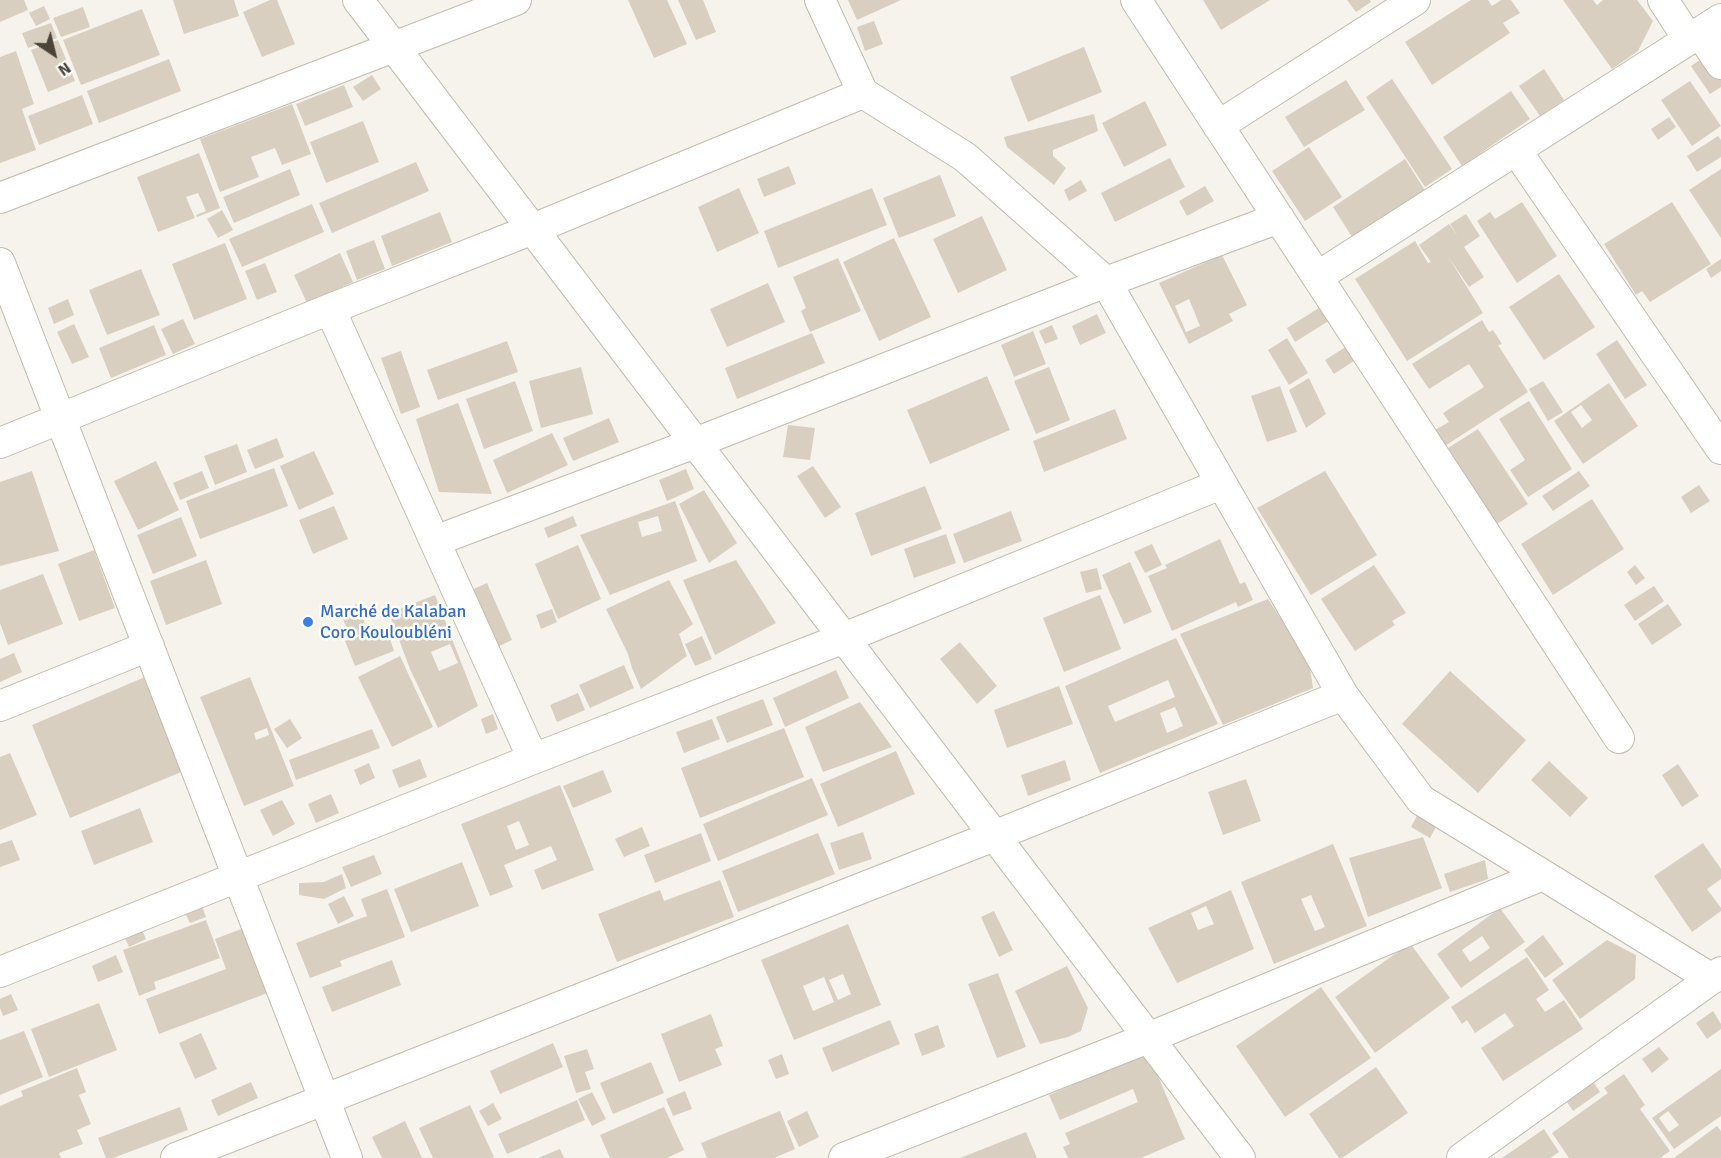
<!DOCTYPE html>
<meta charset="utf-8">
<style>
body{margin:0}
#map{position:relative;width:1721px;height:1158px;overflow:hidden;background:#f6f3ec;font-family:Signika,sans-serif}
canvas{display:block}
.north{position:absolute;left:24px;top:24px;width:60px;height:60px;-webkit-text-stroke:4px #fff;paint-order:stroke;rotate:145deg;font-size:16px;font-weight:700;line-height:24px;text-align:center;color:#4b4439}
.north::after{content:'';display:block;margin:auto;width:21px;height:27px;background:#4b4439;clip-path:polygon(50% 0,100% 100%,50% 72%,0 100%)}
</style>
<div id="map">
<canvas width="1721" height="1158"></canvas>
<div class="north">N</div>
</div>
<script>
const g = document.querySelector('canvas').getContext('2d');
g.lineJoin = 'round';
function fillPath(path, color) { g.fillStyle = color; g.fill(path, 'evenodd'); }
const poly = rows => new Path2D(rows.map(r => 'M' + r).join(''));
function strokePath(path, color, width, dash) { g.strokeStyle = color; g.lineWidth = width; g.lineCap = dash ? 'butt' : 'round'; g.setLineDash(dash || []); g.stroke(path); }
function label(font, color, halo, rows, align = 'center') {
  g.font = font + ' Signika,sans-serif'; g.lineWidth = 5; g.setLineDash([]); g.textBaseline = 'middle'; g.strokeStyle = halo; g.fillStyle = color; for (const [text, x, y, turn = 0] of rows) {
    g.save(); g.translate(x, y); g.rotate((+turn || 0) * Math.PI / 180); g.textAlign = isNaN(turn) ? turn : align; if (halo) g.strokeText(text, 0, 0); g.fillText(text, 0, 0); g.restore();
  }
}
fillPath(poly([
 [0,0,24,0,28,10,0,22],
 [173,0,234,0,239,16,184,34],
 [270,0,277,0,295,44,262,57,243,12],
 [628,0,667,0,687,44,654,58],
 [678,0,703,0,716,32,696,40],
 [848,0,901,0,857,20],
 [1203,0,1270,0,1221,30],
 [1347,0,1370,0,1371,2,1356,12],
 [1471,0,1488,0,1492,6,1501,0,1511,0,1520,13,1503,23,1510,33,1432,85,1405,42],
 [1563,0,1593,0,1597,5,1603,0,1637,0,1653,21,1638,51,1612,69],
 [44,6,50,19,36,26,29,13],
 [83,7,90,27,61,37,53,18],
 [142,9,160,55,81,85,63,40],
 [874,21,883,44,865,51,857,27],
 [51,23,57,38,28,48,22,33],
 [58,40,75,81,48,92,31,50],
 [1084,47,1102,92,1028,122,1010,77],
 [16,51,34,104,22,109,36,150,0,163,0,57],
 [1707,55,1721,76,1721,87,1710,94,1691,66],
 [169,59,181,91,99,123,87,91],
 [1544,69,1564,100,1540,116,1519,86],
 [372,75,381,89,363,101,353,87],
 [1392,79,1452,169,1425,187,1366,97],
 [1346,80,1365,110,1304,147,1285,117],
 [1690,81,1721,126,1692,146,1661,100],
 [344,85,353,107,305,126,296,104],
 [1511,91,1530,119,1462,166,1443,137],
 [82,95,93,124,39,145,28,116],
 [1145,101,1167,145,1124,167,1102,123],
 [292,104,311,154,282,165,275,148,251,157,259,177,220,192,200,139],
 [1094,114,1098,131,1053,150,1053,156,1066,168,1054,185,1007,147,1004,137],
 [1669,117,1676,127,1658,140,1651,129],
 [363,121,379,162,326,183,310,142],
 [1718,136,1721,140,1721,157,1697,172,1687,156],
 [1309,147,1342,197,1305,221,1272,171],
 [199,153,220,208,197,217,196,215,206,211,198,193,186,197,195,218,158,232,137,177],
 [1170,158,1185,187,1115,222,1101,193],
 [1405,159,1426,192,1354,240,1333,207],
 [416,162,429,191,332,233,319,203],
 [789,166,796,184,764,197,757,179],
 [290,169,300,195,234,223,223,197],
 [1721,169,1721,238,1689,190],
 [940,175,956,216,899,238,883,198],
 [1081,180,1087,191,1069,201,1064,190],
 [1205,186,1214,201,1187,216,1179,201],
 [739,188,759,233,717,252,698,207],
 [872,188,887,225,778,268,764,231],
 [1522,202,1557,256,1517,283,1477,221,1490,212,1495,219],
 [1672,202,1711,264,1650,302,1642,291,1636,295,1604,244],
 [312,204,324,232,242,267,229,239],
 [222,210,233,230,218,238,207,219],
 [440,212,452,242,392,266,381,236],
 [1466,214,1480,236,1464,247,1484,277,1469,287,1449,258,1483,313,1407,361,1355,279,1415,241,1428,263,1431,262,1419,245,1449,224,1458,236,1450,224],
 [982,216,1007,270,958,293,933,239],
 [894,238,931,317,879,341,843,262],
 [374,240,385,269,357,280,346,251],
 [225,243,247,299,194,320,172,264],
 [340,253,353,282,307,303,294,275],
 [1222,255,1247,305,1229,314,1233,321,1189,344,1159,283],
 [1189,299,1200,326,1186,332,1175,306],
 [838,258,861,311,810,332,801,311,806,308,793,277],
 [1721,259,1721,271,1711,278,1706,269],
 [265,263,277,292,257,300,245,271],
 [141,269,160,315,107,335,89,290],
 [1559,274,1595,327,1544,360,1509,307],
 [768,283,785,322,727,347,710,309],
 [68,299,74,315,54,324,48,308],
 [1330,301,1338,315,1295,342,1287,328],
 [1097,314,1106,333,1080,345,1072,326],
 [183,319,195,344,173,354,161,329],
 [1482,320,1489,332,1493,330,1502,344,1498,345,1528,392,1445,446,1435,430,1449,422,1443,413,1484,387,1469,364,1429,389,1412,364],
 [74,324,89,357,72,364,57,332],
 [154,325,166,355,111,378,99,348],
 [1052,325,1058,339,1045,344,1039,331],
 [1033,331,1046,364,1014,377,1001,345],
 [812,333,825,363,737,399,725,368],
 [1287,338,1308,373,1289,385,1268,350],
 [1617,340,1647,385,1625,399,1596,354],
 [507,341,518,372,438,400,427,370],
 [1352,343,1360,357,1334,374,1325,360],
 [401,351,420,407,401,414,381,358],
 [581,367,593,414,541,428,529,381],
 [1049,367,1070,420,1036,434,1014,381],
 [987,376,1010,430,930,464,907,410],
 [1309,378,1326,414,1306,428,1289,390],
 [515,381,533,431,484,449,466,399],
 [1543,381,1563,412,1548,421,1529,389],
 [1609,383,1638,426,1583,464,1554,421],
 [1581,405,1592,420,1582,428,1571,412],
 [1280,386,1297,432,1267,442,1251,396],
 [1529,401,1572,469,1528,497,1510,470,1525,460,1499,419],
 [458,403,492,494,439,492,416,419],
 [1115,409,1127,439,1044,472,1033,441],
 [609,418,619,442,573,461,563,438],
 [788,425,815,428,810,460,783,457],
 [1478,429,1528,504,1497,524,1448,448],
 [552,433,568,465,507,493,493,460],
 [277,438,284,457,255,469,247,450],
 [237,444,247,472,215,485,204,456],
 [314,451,334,494,299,510,280,466],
 [156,461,179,510,138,530,114,481],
 [813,466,841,507,825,518,797,476],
 [274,468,288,506,200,539,186,501],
 [686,469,694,489,667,501,659,480],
 [32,471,59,551,0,566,0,482],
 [202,471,209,488,180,500,173,483],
 [1325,471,1377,555,1311,595,1257,508],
 [1579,471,1590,486,1553,511,1542,496],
 [1699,485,1710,501,1691,513,1681,497],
 [925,486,942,529,871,556,855,513],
 [704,490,737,543,709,563,679,504],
 [1592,499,1624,549,1553,595,1521,544],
 [675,501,697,561,610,595,580,535],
 [658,516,662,531,642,537,638,522],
 [334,506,348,539,313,554,299,520],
 [1011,511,1022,541,964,563,953,534],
 [573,516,577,526,548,538,544,528],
 [181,517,197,556,153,574,137,535],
 [946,534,956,563,914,578,904,549],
 [1220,539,1240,584,1245,582,1253,600,1238,607,1236,602,1172,631,1148,576,1167,568,1165,565],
 [1152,544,1162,565,1145,573,1134,552],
 [578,545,601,599,558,619,535,564],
 [94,550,115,608,79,621,58,564],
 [206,560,222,604,166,625,150,581],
 [736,560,776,623,715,655,683,580],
 [1130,562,1152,612,1124,624,1102,575],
 [1374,565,1406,613,1392,621,1395,625,1355,651,1321,599],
 [1635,565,1645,578,1636,585,1627,572],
 [1097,568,1102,589,1086,593,1080,572],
 [43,574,63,624,8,645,0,623,0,590],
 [669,580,693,624,679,634,687,656,641,689,632,668,628,654,606,609],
 [487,583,512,640,493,649,469,591],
 [1654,586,1664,601,1635,621,1624,605],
 [435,595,478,706,438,728,410,669,389,613],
 [450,644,458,663,439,671,431,652],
 [1100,595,1121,649,1064,672,1043,618],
 [1268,599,1309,662,1313,688,1223,725,1180,634],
 [357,604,368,631,351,638,340,612],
 [1668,604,1682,625,1652,645,1638,624],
 [552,609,557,622,541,629,536,615],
 [386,627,394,651,355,666,345,641],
 [702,636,712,659,695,666,685,644],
 [1176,638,1218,724,1100,773,1065,686],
 [1168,680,1175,697,1115,722,1108,706],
 [1175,707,1183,726,1167,733,1160,713],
 [960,642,997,686,977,704,940,659],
 [14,653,22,672,0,682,0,659],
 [400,656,433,727,392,747,358,677],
 [624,665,634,688,590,708,579,685],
 [836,670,849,698,785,727,773,698],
 [1450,671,1526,740,1478,793,1402,724],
 [152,674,191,768,70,818,32,725],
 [250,677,294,786,244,806,200,697],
 [267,728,269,735,256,740,254,733],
 [1059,686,1073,724,1007,748,994,710],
 [578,693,585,710,557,722,550,705],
 [763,699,773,725,727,743,716,717],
 [860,702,892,747,823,772,805,727],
 [493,714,498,729,486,734,481,719],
 [290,719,302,738,287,748,274,729],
 [712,719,720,739,684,753,676,732],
 [784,728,804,777,700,818,681,768],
 [372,729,380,748,296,780,289,760],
 [896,751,915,794,838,827,820,784],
 [10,753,37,815,0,830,0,757],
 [420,759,427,777,399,788,392,770],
 [1065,760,1071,780,1028,796,1021,775],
 [1549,761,1588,798,1570,817,1531,780],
 [369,763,375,778,360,785,354,770],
 [1678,764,1699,796,1682,807,1662,775],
 [603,770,612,792,573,808,563,786],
 [812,778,828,815,718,861,703,824],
 [1246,779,1261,821,1223,835,1208,792],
 [560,785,594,870,542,890,534,870,557,860,551,846,504,865,513,887,490,896,461,824],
 [519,821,529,845,516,850,507,826],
 [331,794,339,813,316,823,308,804],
 [282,800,295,824,273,836,260,810],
 [140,808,153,842,94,865,81,831],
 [1419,812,1438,823,1430,838,1411,827],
 [642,827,650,846,624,857,615,839],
 [863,832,872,859,839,870,830,843],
 [701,833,711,861,655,883,644,855],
 [818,833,835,874,738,912,722,871],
 [1423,837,1442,888,1368,917,1349,858],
 [12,840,20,860,0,867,0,844],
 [1703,843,1721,869,1721,879,1707,889,1721,908,1721,911,1692,932,1654,876],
 [1333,844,1367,926,1274,964,1241,882],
 [1311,895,1325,927,1315,931,1301,899],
 [374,855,382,874,351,887,342,867],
 [1485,860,1488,879,1450,892,1444,874],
 [462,862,479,906,411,932,394,889],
 [342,874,346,888,324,899,299,895,299,883,324,882],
 [720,880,734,917,617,962,598,914,660,890,664,901],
 [387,889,405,937,340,961,342,966,310,978,296,943,367,916,361,899],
 [1231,890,1254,949,1177,983,1148,928],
 [1206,906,1214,924,1198,930,1191,913],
 [344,896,354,916,338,924,328,904],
 [202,906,206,917,190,923,185,913],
 [1500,908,1525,942,1461,988,1437,954],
 [1482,936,1490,948,1470,962,1462,950],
 [994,911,1013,950,999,957,981,917],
 [206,920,220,958,154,982,156,989,139,996,123,950],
 [139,923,146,939,129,947,122,931],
 [848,924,881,1005,794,1040,761,960],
 [843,974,851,994,838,1000,829,980],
 [824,977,834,1002,813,1011,803,986],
 [249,926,273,991,159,1034,146,999,226,969,215,939],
 [1543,935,1564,964,1545,978,1524,950],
 [1607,940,1636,955,1635,979,1580,1019,1552,980],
 [1410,943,1450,998,1375,1053,1335,997],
 [116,955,123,972,98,982,92,966],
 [1527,957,1549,990,1536,999,1545,1012,1564,1000,1583,1029,1503,1081,1481,1048,1514,1026,1505,1013,1475,1033,1467,1020,1462,1024,1451,1007],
 [392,960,401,985,332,1012,322,987],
 [1067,966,1088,1008,1081,1031,1068,1037,1040,1044,1015,991],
 [998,973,1026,1047,997,1058,968,984],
 [1321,987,1371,1058,1285,1117,1236,1046],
 [11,994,18,1010,3,1016,0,1008,0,999],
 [99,1003,117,1050,49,1077,31,1029],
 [1713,1011,1721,1024,1721,1029,1707,1039,1696,1023],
 [711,1014,723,1046,715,1049,722,1065,679,1082,661,1034],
 [890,1020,900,1044,832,1072,822,1048],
 [938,1025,945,1047,922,1056,914,1034],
 [24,1031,43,1077,0,1095,0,1040],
 [201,1033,217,1069,195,1079,179,1043],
 [553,1043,563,1067,500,1094,490,1071],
 [1659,1047,1669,1059,1652,1073,1642,1059],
 [587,1049,594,1069,585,1072,591,1089,576,1093,564,1056],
 [1148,1053,1185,1139,1141,1158,1068,1158,1063,1147,1070,1144,1065,1133,1138,1102,1133,1089,1060,1120,1049,1095],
 [782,1054,789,1074,776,1079,768,1060],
 [651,1062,664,1093,613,1114,600,1083],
 [1376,1067,1408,1113,1342,1158,1339,1158,1309,1114],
 [77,1068,86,1092,79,1095,91,1124,77,1130,83,1144,59,1153,61,1158,0,1158,0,1106,23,1096,21,1091],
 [1721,1069,1721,1116,1674,1149,1652,1118],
 [1668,1111,1679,1125,1669,1132,1659,1118],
 [1624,1074,1645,1105,1640,1109,1670,1151,1660,1158,1569,1158,1552,1133,1608,1093,1604,1088],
 [1592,1080,1600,1092,1573,1111,1565,1099],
 [251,1082,258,1098,218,1116,211,1100],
 [685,1091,692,1109,673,1116,666,1099],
 [592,1092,606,1119,592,1126,578,1099],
 [577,1100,585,1120,507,1154,498,1134],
 [493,1103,502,1119,488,1126,479,1111],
 [470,1105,494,1157,491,1158,433,1158,419,1128],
 [180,1107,188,1130,113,1158,106,1158,98,1138],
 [664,1107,684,1150,667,1158,610,1158,600,1135],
 [780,1111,795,1149,774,1158,707,1158,701,1143],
 [807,1111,819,1137,799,1147,787,1121],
 [405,1121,422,1158,382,1158,372,1137],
 [1717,1126,1721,1131,1721,1158,1674,1158],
 [1544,1129,1559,1152,1550,1158,1502,1158],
 [1026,1132,1037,1158,960,1158],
 [560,1149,564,1158,538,1158]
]), '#d8cfc1');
const street = poly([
 [358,0,1240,1158],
 [820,0,863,93,965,157,1106,282,1343,695,1421,800,1712,979],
 [1136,0,1619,738],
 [1663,0,1689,40],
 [1700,33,1721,64],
 [1218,126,1415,0],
 [1516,150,1721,449],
 [0,198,516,0],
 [0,263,347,1158],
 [1317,277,1721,19],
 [330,309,533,759],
 [0,443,330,309,533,229,863,93],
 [435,541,695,443,1106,282,1279,218],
 [0,706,149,646],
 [0,972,533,759,844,638,1221,484],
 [176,1158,994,836,1343,695],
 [844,1158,1148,1038,1543,875],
 [1462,1158,1721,972]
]);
strokePath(street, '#c2bbae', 32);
strokePath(street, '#fff', 30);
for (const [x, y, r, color] of [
 [308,622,6,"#3f7fe0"]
]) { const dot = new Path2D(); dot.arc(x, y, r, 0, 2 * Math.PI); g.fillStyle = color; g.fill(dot); strokePath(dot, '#fff', 2); }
label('18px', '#366cbe', '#fff', [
 ["Marché de Kalaban",320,612],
 ["Coro Kouloubléni",320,633]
], 'left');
</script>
